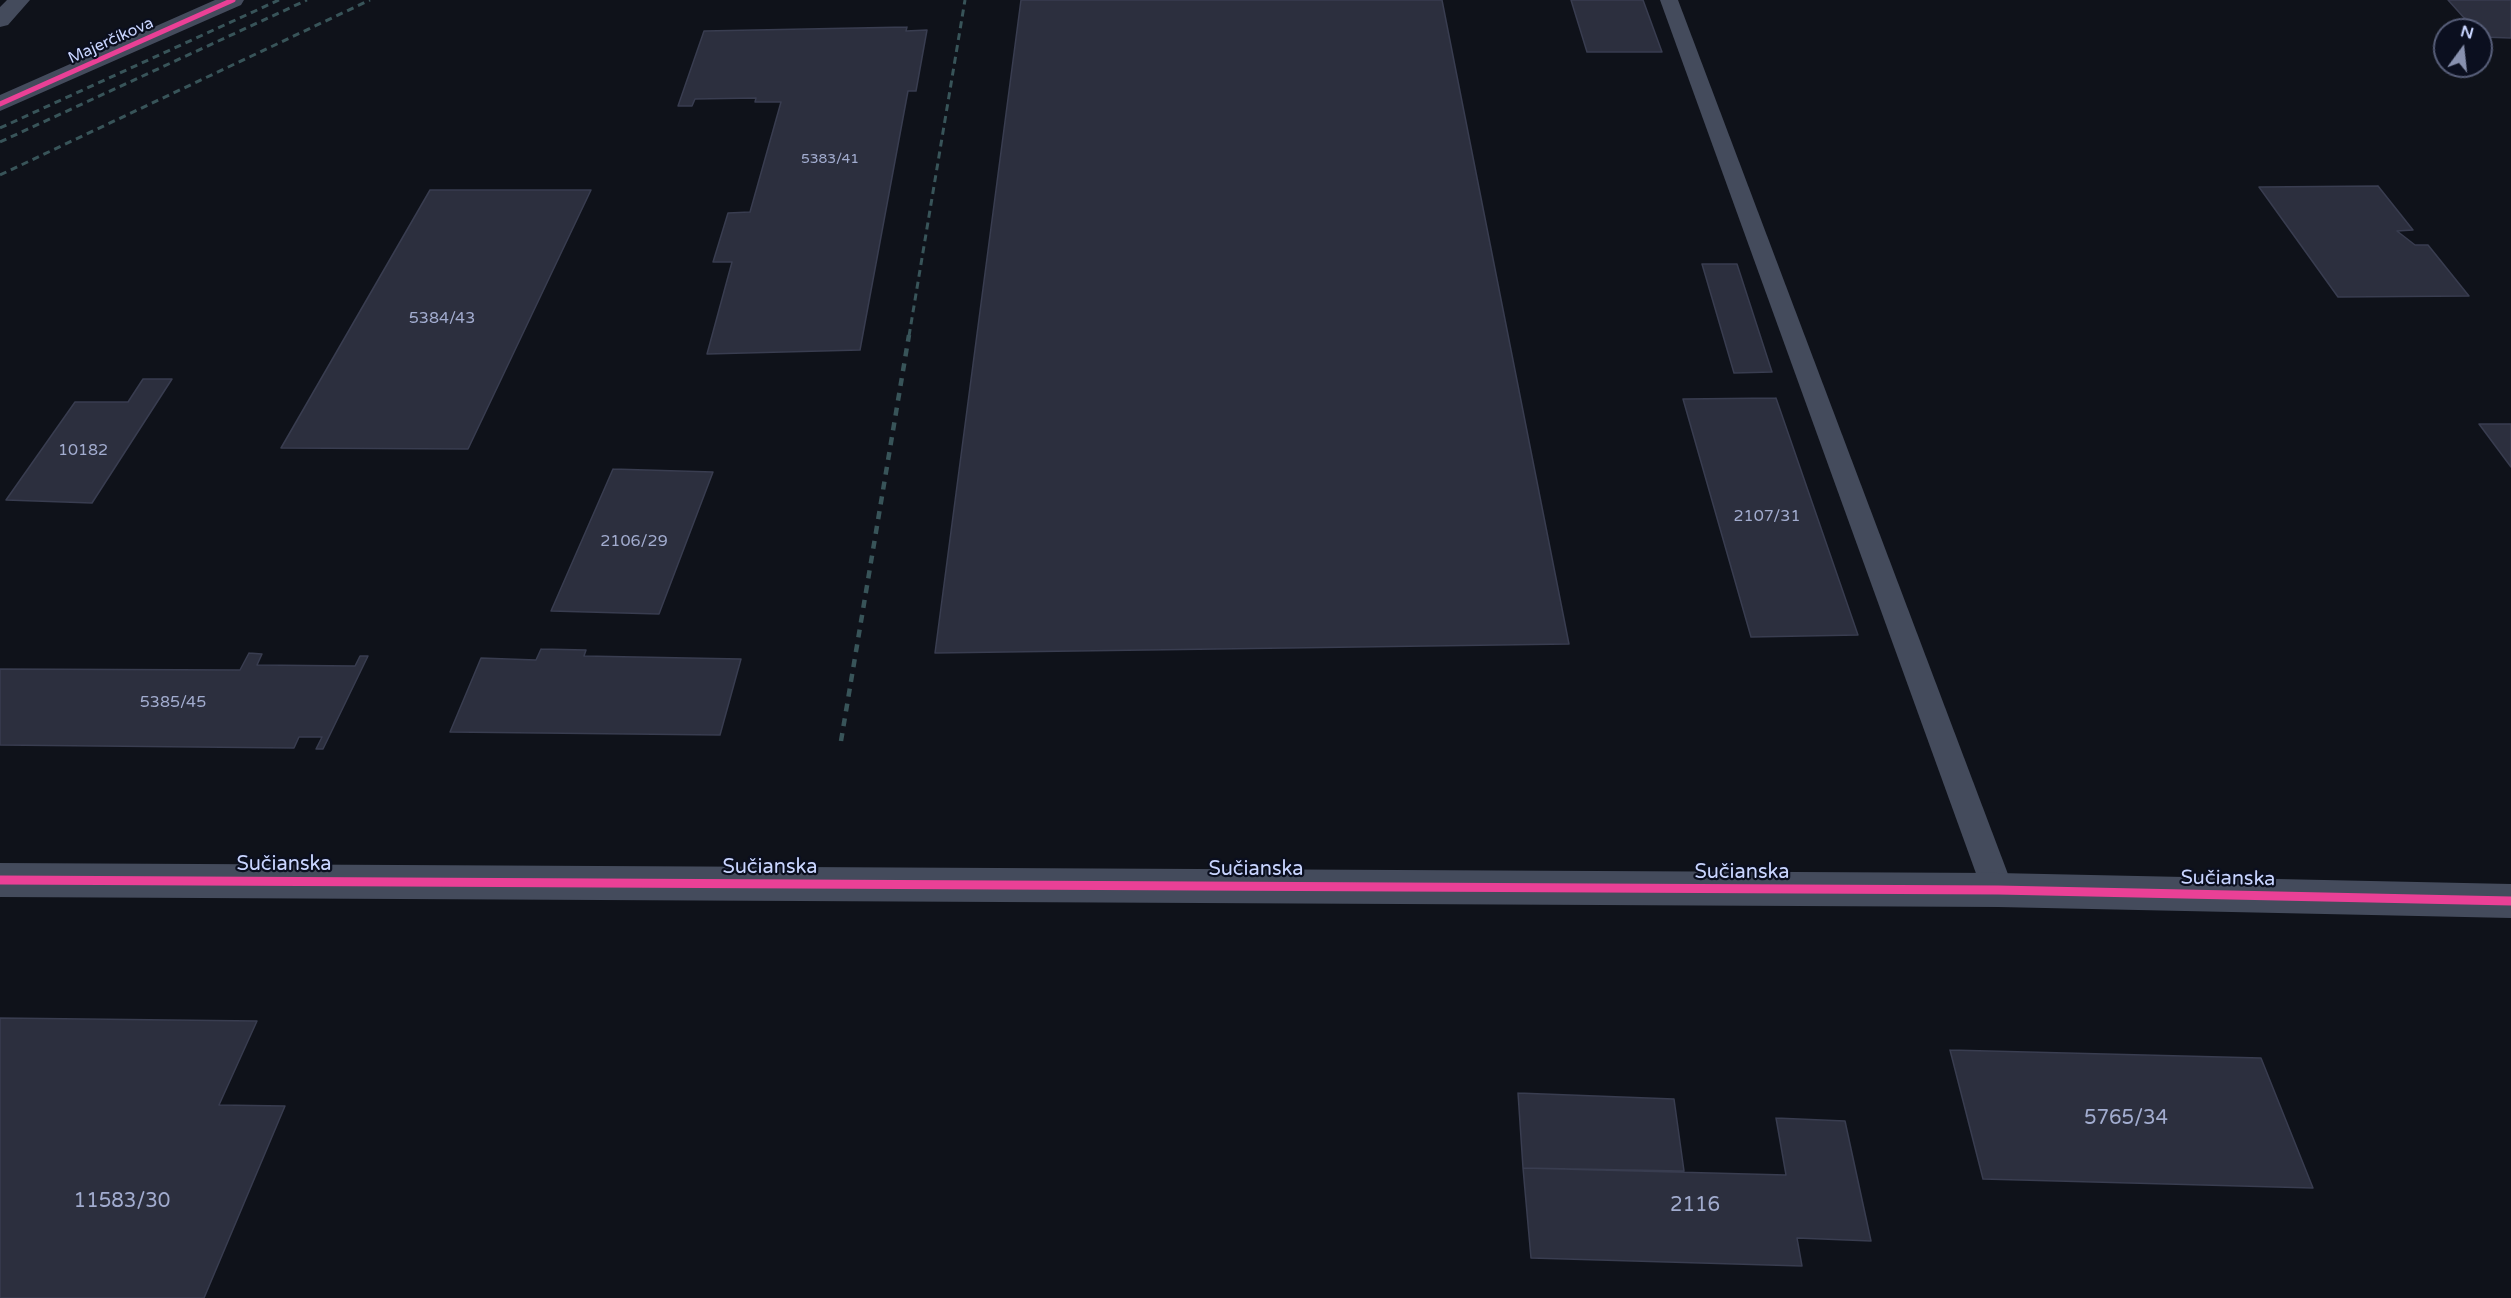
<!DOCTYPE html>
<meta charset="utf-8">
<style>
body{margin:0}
#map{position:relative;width:2511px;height:1298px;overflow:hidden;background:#0f121a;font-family:"Varela Round",sans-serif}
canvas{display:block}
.north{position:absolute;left:2433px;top:18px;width:60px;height:60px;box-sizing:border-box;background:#0b0f1f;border:2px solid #575e79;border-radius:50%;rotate:15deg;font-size:16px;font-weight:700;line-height:24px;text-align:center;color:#c9d5ff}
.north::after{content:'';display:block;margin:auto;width:21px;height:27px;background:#8891af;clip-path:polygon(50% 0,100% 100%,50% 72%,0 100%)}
</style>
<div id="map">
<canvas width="2511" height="1298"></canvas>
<div class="north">N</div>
</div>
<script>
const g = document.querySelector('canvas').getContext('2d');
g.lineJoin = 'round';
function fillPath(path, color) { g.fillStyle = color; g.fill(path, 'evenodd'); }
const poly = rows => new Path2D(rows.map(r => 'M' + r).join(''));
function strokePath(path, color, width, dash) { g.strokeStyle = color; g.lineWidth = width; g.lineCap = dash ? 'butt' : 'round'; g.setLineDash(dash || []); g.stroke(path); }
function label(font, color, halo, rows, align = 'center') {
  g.font = font + ' "Varela Round",sans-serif'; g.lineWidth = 4.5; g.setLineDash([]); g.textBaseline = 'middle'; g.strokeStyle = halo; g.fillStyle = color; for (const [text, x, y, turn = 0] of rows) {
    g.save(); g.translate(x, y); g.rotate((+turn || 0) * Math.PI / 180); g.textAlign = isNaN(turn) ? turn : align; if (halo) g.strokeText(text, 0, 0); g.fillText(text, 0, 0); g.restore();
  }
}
const building = poly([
 [1021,0,1442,0,1569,644,935,653,1021,0],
 [1571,0,1643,0,1662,52,1587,52,1571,0],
 [2448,0,2511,0,2511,38,2482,37,2481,30,2475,30,2448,0],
 [907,27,906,31,927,30,916,91,908,91,860,350,707,354,732,262,713,262,728,213,750,212,781,102,755,102,756,98,695,99,692,106,678,106,704,31,907,27],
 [2378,186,2413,230,2397,231,2415,245,2428,245,2469,296,2338,297,2259,187,2378,186],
 [430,190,591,190,468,449,281,448,430,190],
 [1702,264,1737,264,1772,372,1734,373,1702,264],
 [143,379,172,379,92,503,6,500,75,402,128,402,143,379],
 [1776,398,1858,635,1751,637,1683,399,1776,398],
 [2479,424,2511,424,2511,467,2479,424],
 [613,469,713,472,659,614,551,611,613,469],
 [541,649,586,650,584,656,741,659,720,735,450,732,481,658,536,660,541,649],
 [249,653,262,654,257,665,355,666,360,656,368,656,323,749,316,749,322,737,299,737,294,748,0,745,0,669,240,670,249,653],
 [0,1018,257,1021,219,1105,285,1106,204,1298,0,1298,0,1018],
 [1950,1050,2261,1058,2313,1188,1983,1179,1950,1050],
 [1518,1093,1674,1099,1684,1171,1523,1168,1518,1093],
 [1776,1118,1845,1121,1871,1241,1797,1238,1802,1266,1531,1258,1523,1168,1786,1175,1776,1118]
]);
fillPath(building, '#2c2f3e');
strokePath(building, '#393d50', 1.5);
fillPath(poly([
 [1660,0,1678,0,2014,890,2009,900,1998,905,1987,900,1982,890,1660,0]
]), '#444b5c');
fillPath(poly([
 [7,0,30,0,8,25,0,27,0,7,7,0],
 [215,0,244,0,241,5,0,111,0,95,215,0]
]), '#444b5c');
fillPath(poly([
 [0,863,1998,873,2511,884,2511,918,1998,907,0,897,0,863]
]), '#444b5c');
strokePath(poly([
 [0,128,279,0],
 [0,142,307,0],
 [0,175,370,0],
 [909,336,965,0]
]), '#385459', 3, [7, 5]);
strokePath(poly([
 [841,741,909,335]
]), '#385459', 4.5, [8, 7]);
strokePath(poly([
 [0,104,233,0]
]), '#ea4096', 5);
strokePath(poly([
 [0,880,1998,890,2511,901]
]), '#ea4096', 9);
label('14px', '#a2accf', null, [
 ["5383/41",830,159]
]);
label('16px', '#c9d5ff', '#0b0f1f', [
 ["Majerčíkova",111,41,-24]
]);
label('16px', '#a2accf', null, [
 ["5384/43",442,319],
 ["10182",83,451],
 ["2107/31",1767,517],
 ["2106/29",634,542],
 ["5385/45",173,703]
]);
label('20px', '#c9d5ff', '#0b0f1f', [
 ["Sučianska",284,865],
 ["Sučianska",770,868],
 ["Sučianska",1256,870],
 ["Sučianska",1742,873],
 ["Sučianska",2228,879,1]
]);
label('20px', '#a2accf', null, [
 ["5765/34",2126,1119],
 ["11583/30",122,1202],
 ["2116",1695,1206]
]);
</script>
